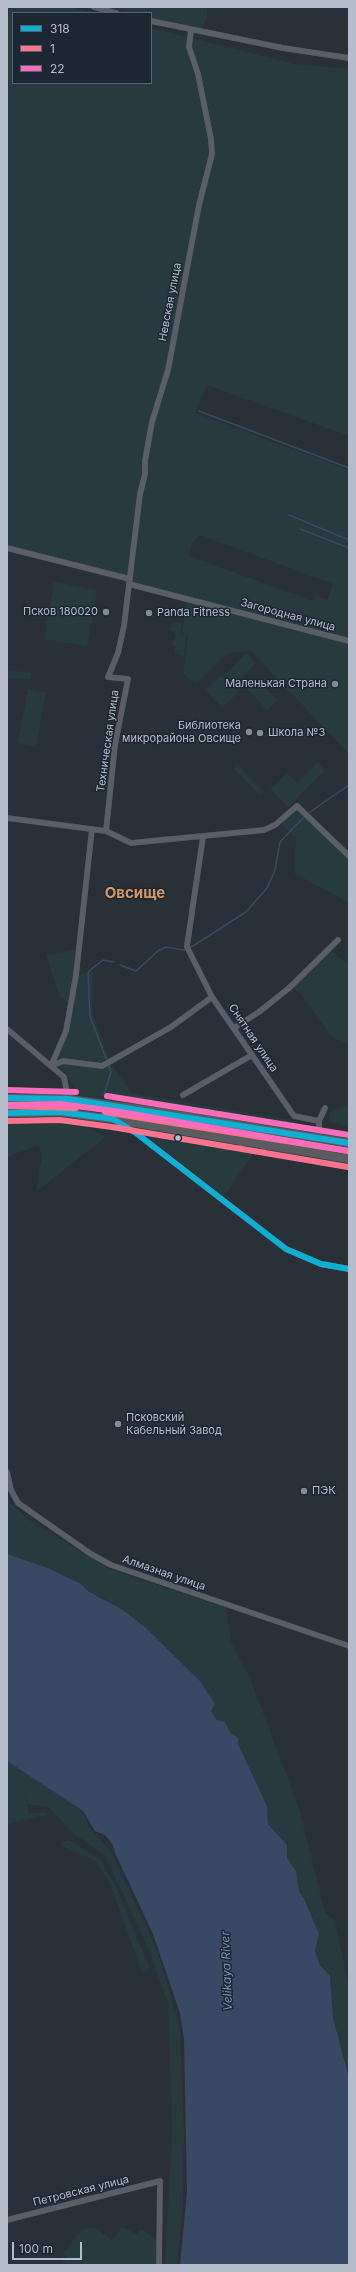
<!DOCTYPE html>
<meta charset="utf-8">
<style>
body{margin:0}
#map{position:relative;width:356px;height:2272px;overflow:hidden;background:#2a3038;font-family:Inter,sans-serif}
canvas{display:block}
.frame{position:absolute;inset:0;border:8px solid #b4bcc9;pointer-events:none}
.legend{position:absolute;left:12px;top:12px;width:140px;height:72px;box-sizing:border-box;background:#1d2633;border:1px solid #59626f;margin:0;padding:5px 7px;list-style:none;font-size:12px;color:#b4bcc9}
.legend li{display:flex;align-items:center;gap:8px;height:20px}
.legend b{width:20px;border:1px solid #59626f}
.scale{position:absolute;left:12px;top:2242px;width:70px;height:18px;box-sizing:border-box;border:2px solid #b4bcc9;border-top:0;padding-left:5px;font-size:12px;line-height:14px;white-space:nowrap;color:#b4bcc9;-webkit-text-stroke:3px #1d2633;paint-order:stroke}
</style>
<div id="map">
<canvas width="356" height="2272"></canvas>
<div class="frame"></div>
<ul class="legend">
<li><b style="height:5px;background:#0dafd3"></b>318</li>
<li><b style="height:5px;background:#fc738d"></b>1</li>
<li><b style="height:5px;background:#fb6dba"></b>22</li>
</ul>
<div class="scale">100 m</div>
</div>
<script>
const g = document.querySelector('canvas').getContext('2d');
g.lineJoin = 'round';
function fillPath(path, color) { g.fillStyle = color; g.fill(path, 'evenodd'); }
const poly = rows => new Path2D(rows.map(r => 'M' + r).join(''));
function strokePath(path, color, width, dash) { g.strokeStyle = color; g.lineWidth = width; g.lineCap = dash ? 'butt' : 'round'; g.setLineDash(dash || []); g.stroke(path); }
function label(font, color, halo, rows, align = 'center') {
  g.font = font + ' Inter,sans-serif'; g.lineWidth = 3; g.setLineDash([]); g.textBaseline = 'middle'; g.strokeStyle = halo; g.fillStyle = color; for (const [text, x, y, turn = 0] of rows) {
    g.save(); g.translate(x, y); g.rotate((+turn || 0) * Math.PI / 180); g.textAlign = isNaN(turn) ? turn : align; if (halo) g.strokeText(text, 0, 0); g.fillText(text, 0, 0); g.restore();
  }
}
fillPath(poly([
 [7,7,72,7,93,13,13,13,13,83,151,83,151,28,296,64,349,69,349,436,207,385,195,413,349,470,349,754,250,650,227,654,196,684,183,674,188,635,182,633,187,601,41,558,7,551],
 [200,535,333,584,327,600,316,595,313,601,189,556,192,544],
 [106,7,207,7,207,16,202,30,151,19,151,13,129,13],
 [54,582,97,590,87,646,44,639],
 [172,622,182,623,180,634,186,635,184,656,175,653,175,647,172,644,176,635,174,631,170,631],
 [246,653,256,663,236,684,226,674],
 [9,670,32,673,30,679,7,678],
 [221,675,238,693,222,708,205,690],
 [257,679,277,700,267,710,247,689],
 [28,689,46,693,36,746,18,743],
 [318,762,325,770,288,807,270,789,287,773,297,783],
 [237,764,263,791,259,794,233,768],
 [298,809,349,858,349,903,294,873,296,838,281,824],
 [76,950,69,1003,59,996,46,955],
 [330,951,349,964,349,1042,340,1041,331,1036,300,993,292,987],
 [93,970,92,1012,111,1063,131,1093,296,1121,295,1130,79,1095,66,1073,54,1061,67,1034,79,975],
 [349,1103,349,1126,329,1122,330,1113],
 [7,1124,63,1124,89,1128,106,1137,36,1192,42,1155,38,1145,7,1157],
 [148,1129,257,1148,224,1197,148,1137],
 [7,1499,28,1519,109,1569,226,1608,231,1642,250,1678,299,1808,325,1912,335,1920,349,1988,349,2096,348,2074,333,2018,330,1976,320,1965,315,1951,319,1934,305,1898,299,1892,296,1871,287,1858,287,1845,268,1824,267,1806,238,1744,239,1738,231,1734,225,1722,217,1720,211,1711,215,1704,200,1681,166,1647,104,1598,88,1591,81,1584,48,1568,7,1554],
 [7,1761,83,1811,88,1826,111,1852,158,1952,180,2029,184,2133,183,2206,177,2265,165,2265,172,2131,168,2004,148,1948,105,1855,71,1832,49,1807,28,1804,24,1792,29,1814,45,1812,48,1815,7,1824],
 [69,1840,100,1859,115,1884,149,1966,148,1971,142,1972,110,1884,96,1861,61,1846,60,1842],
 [94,2227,112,2240,122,2227,137,2234,140,2229,151,2235,157,2242,157,2265,66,2265,62,2262,66,2256,63,2254,81,2230]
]), '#273a3e');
fillPath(poly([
 [7,1554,48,1568,81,1584,88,1591,123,1610,146,1628,200,1681,215,1704,211,1711,217,1720,225,1722,231,1734,239,1738,238,1744,267,1806,268,1824,287,1845,287,1858,296,1871,299,1891,304,1898,319,1934,315,1951,320,1965,330,1976,333,2018,348,2074,349,2265,180,2265,187,2192,184,2039,180,2013,153,1934,115,1853,113,1845,105,1835,95,1831,83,1811,7,1761]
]), '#384963');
strokePath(poly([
 [199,411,349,468],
 [289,515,349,540],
 [300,529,349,548],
 [310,812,349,785],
 [120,965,136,971,158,951,166,947,183,950,193,946,246,912,267,888,275,870,280,842,304,817],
 [107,1061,90,1016,88,975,89,971,103,960,114,962],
 [104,1095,111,1072,108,1064]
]), '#384963', 1.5);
const minor = poly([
 [94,7,116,13],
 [151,21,283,48,349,58],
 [7,548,130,579],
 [129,584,349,641],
 [7,818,106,831,131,843,264,830,275,825,297,806,349,856],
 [106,831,115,745,128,679,108,677,118,653,124,626,140,494,145,474,145,461,152,422,168,370,199,205,212,154,211,139,198,74,189,47,191,30],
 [187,946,203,837],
 [187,947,212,997,294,1116,319,1121],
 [234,1028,259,1012,289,988,338,940],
 [7,1029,64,1077,68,1099],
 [51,1066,66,1031,76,975,92,829],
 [51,1066,63,1061,102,1066,171,1027,212,997],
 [183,1095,252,1055],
 [116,1121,136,1133,286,1249,321,1264,349,1269],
 [319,1138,319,1121,325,1108],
 [7,1472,11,1490,18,1503,91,1554,111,1565,349,1646],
 [7,2220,160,2181,159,2265]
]);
const highway = poly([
 [7,1098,68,1099,160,1112,349,1143],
 [7,1113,60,1112,113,1119,349,1159],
 [264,1129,259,1137,259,1142,264,1146],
 [241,1142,248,1134,244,1126]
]);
strokePath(minor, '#484c53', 6);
strokePath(highway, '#474c53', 9);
strokePath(minor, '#5a5e66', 5.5);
strokePath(highway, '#5a5d60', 8);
strokePath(poly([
 [7,1098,68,1099,349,1143],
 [7,1113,60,1112,113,1119,136,1133,286,1249,321,1264,349,1269]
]), '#0dafd3', 6);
strokePath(poly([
 [7,1106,76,1108],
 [105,1112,348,1151],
 [7,1121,60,1120,112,1127,348,1167]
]), '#fc738d', 6);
strokePath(poly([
 [7,1090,76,1092],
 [107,1096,349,1135],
 [7,1105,60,1104,114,1111,349,1151]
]), '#fb6dba', 6);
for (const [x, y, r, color] of [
 [106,612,4,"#848b96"],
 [149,613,4,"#848b96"],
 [335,684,4,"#848b96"],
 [249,732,4,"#848b96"],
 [260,733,4,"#848b96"],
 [178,1138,3.5,"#b4bcc9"],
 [118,1424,4,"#848b96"],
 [304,1491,4,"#848b96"]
]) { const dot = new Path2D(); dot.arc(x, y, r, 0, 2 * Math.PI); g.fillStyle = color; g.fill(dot); strokePath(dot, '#1d2633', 1.5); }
label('11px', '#b4bcc9', '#1d2633', [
 ["Невская улица",170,302,-79],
 ["Загородная улица",288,615,15],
 ["Техническая улица",108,741,-82],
 ["Снятная улица",253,1038,56],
 ["Алмазная улица",164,1573,19],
 ["Петровская улица",81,2191,-14]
]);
label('11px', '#b4bcc9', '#1d2633', [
 ["Псков 180020",98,612,"right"],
 ["Panda Fitness",157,613],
 ["Маленькая Страна",327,684,"right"],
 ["Библиотека",241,726,"right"],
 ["микрорайона Овсище",241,739,"right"],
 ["Школа №3",268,733],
 ["Псковский",126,1418],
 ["Кабельный Завод",126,1431],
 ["ПЭК",312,1491]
], 'left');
label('italic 12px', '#7c92b1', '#1d2633', [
 ["Velikaya River",227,1971,-92]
]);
label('bold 15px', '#d59563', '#1d2633', [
 ["Овсище",135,893]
]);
</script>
